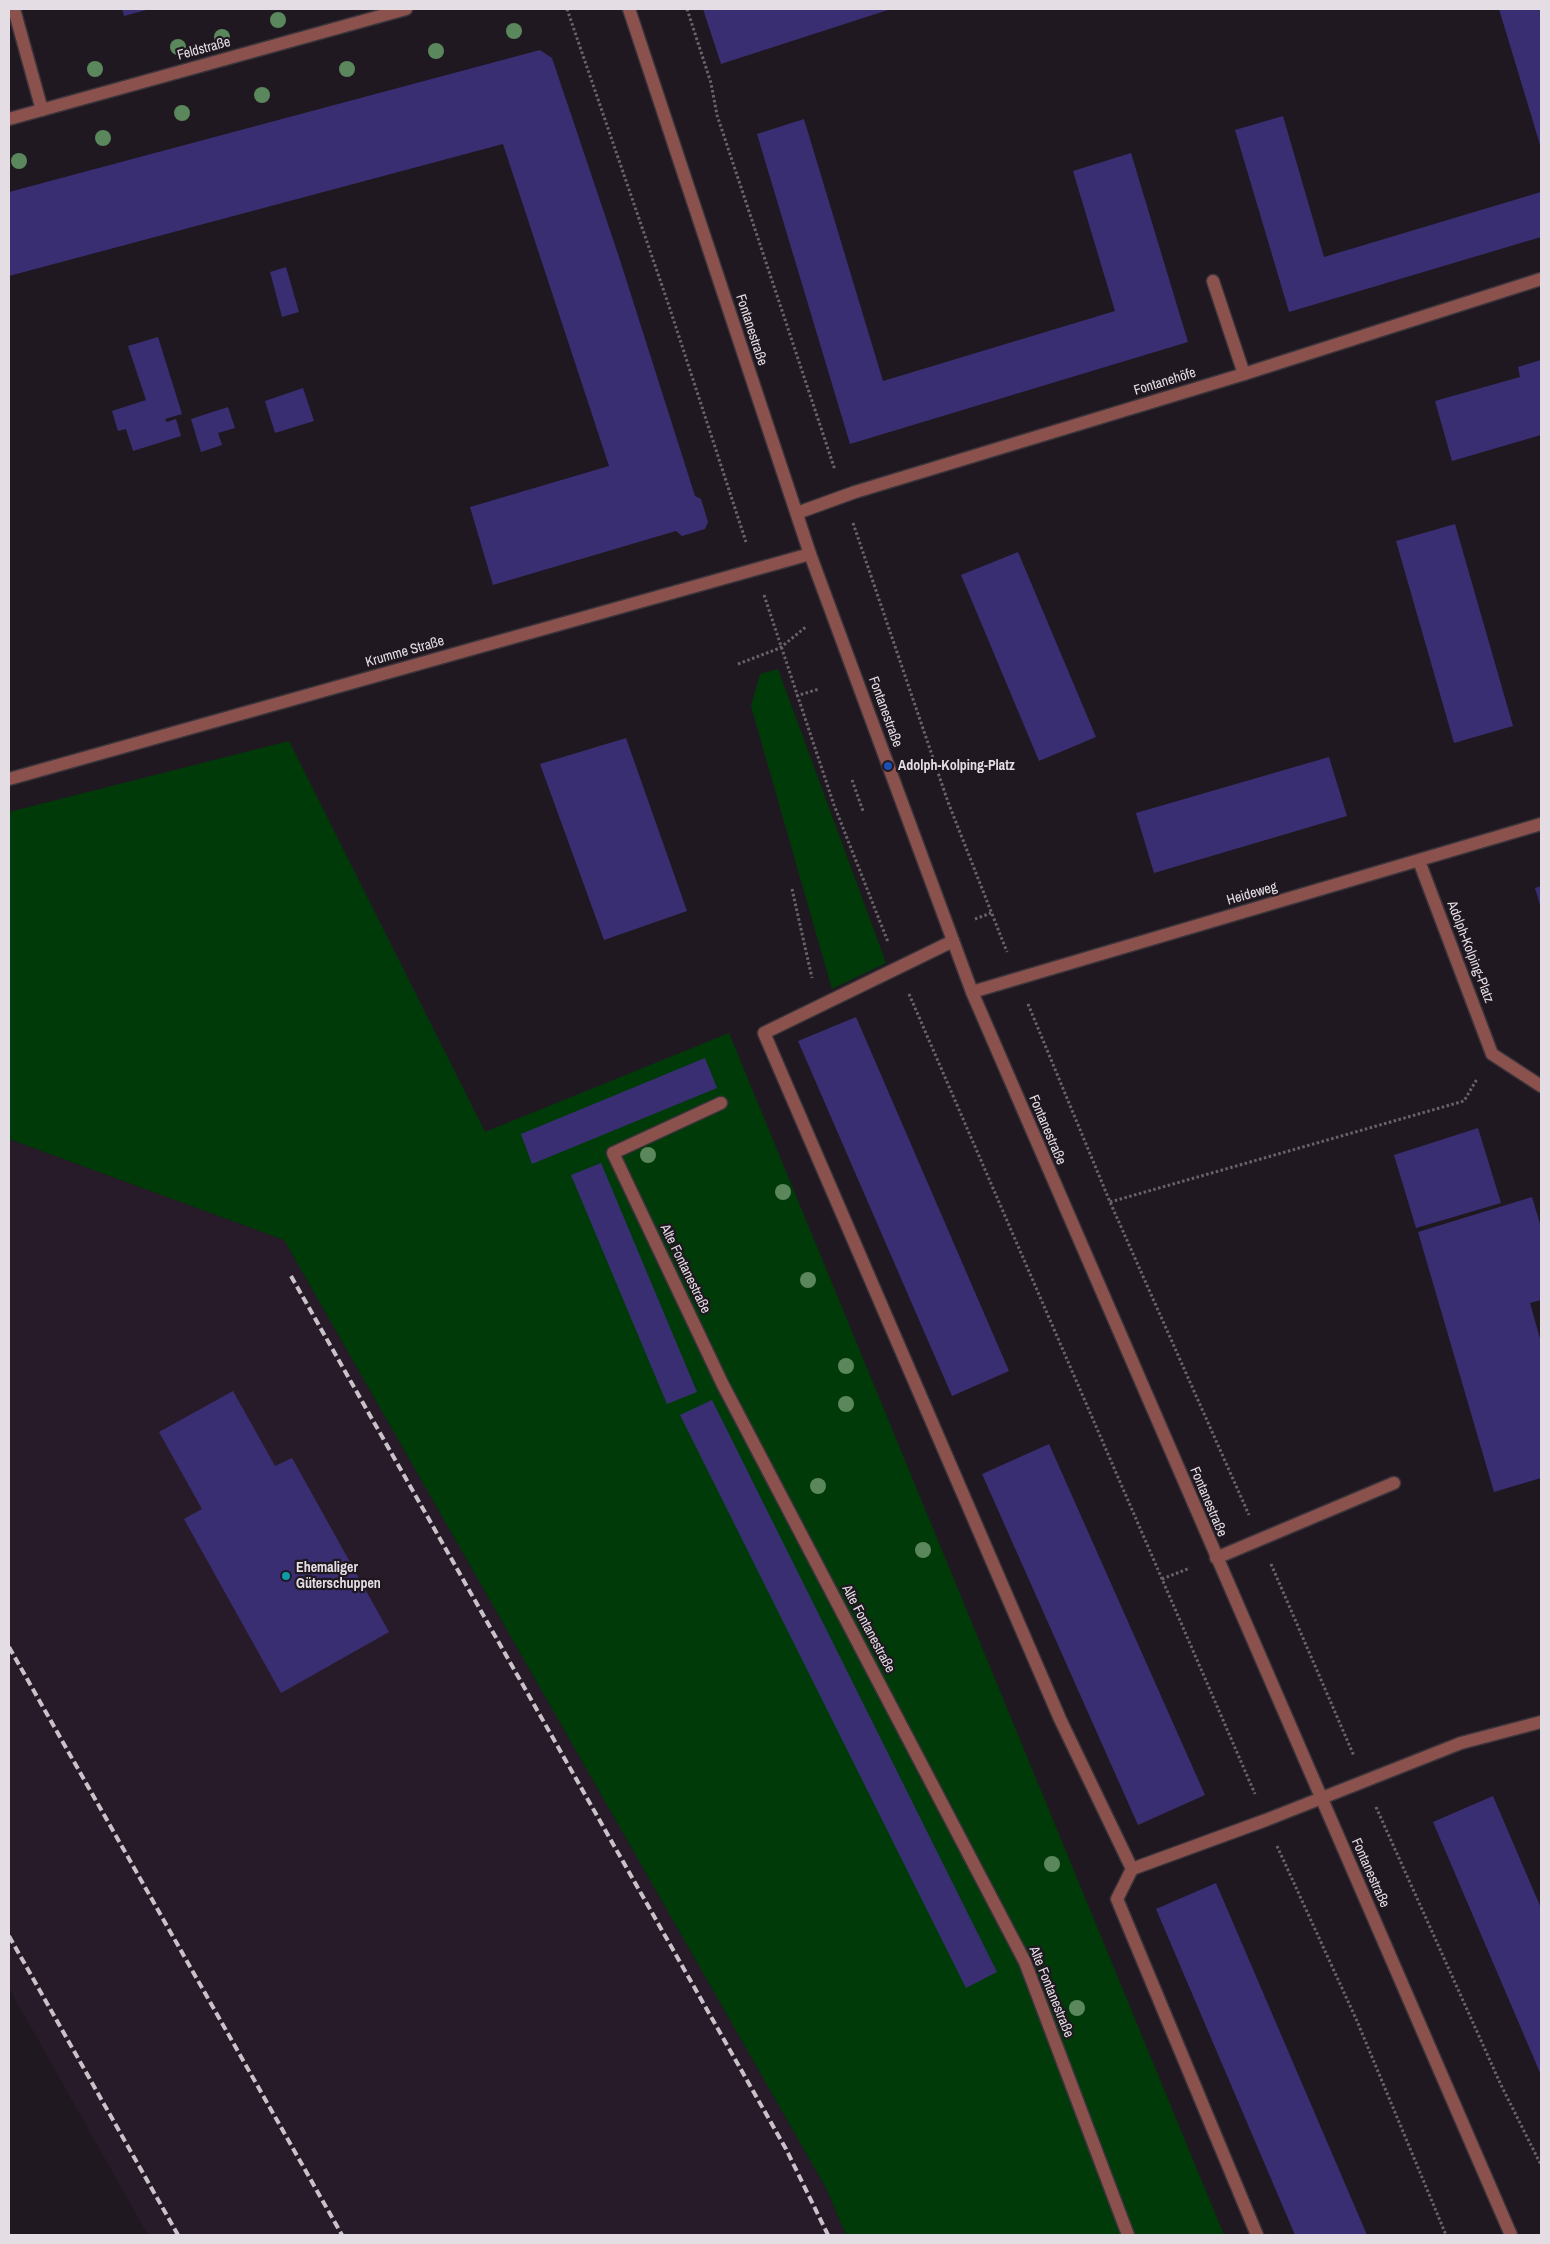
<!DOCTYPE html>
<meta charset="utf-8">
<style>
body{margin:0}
#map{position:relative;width:1550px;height:2244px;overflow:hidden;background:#201820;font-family:"Archivo Narrow",sans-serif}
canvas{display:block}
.frame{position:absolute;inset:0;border:10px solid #e4dee4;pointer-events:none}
</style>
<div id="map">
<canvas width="1550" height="2244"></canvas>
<div class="frame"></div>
</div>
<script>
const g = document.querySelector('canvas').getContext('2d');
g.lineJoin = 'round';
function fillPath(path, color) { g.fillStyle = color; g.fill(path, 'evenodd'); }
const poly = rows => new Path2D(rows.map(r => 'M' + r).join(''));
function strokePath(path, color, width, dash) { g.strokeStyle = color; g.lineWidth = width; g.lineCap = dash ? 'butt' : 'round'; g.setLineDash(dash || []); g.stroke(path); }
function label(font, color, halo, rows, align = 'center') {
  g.font = font + ' "Archivo Narrow",sans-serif'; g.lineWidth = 4.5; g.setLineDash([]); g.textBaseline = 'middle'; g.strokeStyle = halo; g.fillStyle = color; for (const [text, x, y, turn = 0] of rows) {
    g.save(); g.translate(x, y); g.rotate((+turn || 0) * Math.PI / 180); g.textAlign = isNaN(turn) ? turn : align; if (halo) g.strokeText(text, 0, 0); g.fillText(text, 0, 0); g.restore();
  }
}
fillPath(poly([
 [9,1139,284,1240,826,2188,846,2235,148,2235,9,1988]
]), '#281b29');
fillPath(poly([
 [778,669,886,963,832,989,751,706,760,674],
 [289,741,485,1132,729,1033,1224,2235,846,2235,826,2188,284,1240,9,1139,9,812]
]), '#003a09');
fillPath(poly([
 [122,9,150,9,124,16],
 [703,9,891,9,721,64],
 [1499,9,1541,9,1541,148],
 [540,50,552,58,619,257,695,496,701,499,708,522,705,529,682,536,676,531,493,585,470,507,609,466,503,144,9,276,9,192],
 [1283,116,1324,257,1541,192,1541,237,1289,312,1235,130],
 [804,119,883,381,1115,311,1073,171,1131,153,1188,342,850,444,757,134],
 [286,267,299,312,282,317,270,272],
 [158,337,182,414,165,419,167,422,176,419,181,436,133,451,126,429,118,431,112,411,146,400,128,346],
 [1541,360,1541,435,1452,461,1435,401,1520,377,1518,367],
 [303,388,314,421,275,433,265,401],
 [228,407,235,428,218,433,222,445,201,452,191,419],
 [1455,524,1513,726,1454,743,1396,541],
 [1018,552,1096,737,1039,761,961,575],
 [626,738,687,911,604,940,540,764],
 [1329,757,1347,816,1154,873,1136,813],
 [1541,886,1541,908,1535,888],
 [856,1017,1009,1371,952,1396,798,1041],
 [705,1058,717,1088,532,1164,521,1134],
 [1478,1128,1501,1203,1416,1228,1394,1155],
 [601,1163,697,1392,667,1404,571,1175],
 [1532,1197,1541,1227,1541,1300,1530,1303,1541,1342,1541,1478,1494,1492,1418,1232],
 [233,1391,275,1466,292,1458,389,1632,281,1693,184,1519,202,1509,159,1432],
 [712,1400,997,1972,966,1988,680,1415],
 [1049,1444,1205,1795,1138,1825,982,1474],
 [1493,1796,1541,1908,1541,2075,1433,1822],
 [1216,1883,1367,2235,1295,2235,1156,1909]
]), '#392e72');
const service = poly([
 [14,9,42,110],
 [1213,281,1244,374],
 [953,941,764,1033,1060,1719,1132,1869,1117,1899,1257,2235],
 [721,1103,613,1153,722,1383,1025,1962,1128,2235],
 [1216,1558,1394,1483],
 [1132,1869,1266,1820,1461,1743,1541,1722]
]);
const minor = poly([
 [797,513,855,492,1244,374,1541,279],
 [9,779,810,554],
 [1419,861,1492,1054,1541,1086],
 [972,992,1541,824]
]);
const tertiary = poly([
 [629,9,810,554,972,992,1511,2235],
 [9,119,406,9]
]);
strokePath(service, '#3b343b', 15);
strokePath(minor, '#3b343b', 15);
strokePath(tertiary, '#3b343b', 15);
strokePath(poly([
 [567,9,669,306,746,542],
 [687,9,711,83,717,115,835,470],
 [853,523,948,802,1007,952],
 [764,595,834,805,888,942],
 [738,664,780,648,807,626],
 [796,696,819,689],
 [852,780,863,811],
 [792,889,812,978],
 [975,919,991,913],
 [909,994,1255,1794],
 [1028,1004,1110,1202,1249,1515],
 [1110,1202,1464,1101,1477,1079],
 [1271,1564,1354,1756],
 [1162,1579,1190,1568],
 [1376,1807,1501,2085,1541,2165],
 [1277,1846,1357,2021,1446,2235]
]), '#6b636b', 3, [2.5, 2.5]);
strokePath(service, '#8b524d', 12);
strokePath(minor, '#8b524d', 12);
strokePath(tertiary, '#8b524d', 12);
strokePath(poly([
 [291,1276,786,2149,828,2235],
 [9,1647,342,2235],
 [9,1936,178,2235]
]), '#c9c3c9', 4, [8, 4]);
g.fillStyle = '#5a875c';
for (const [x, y] of [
 [278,20],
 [514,31],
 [222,37],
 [178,47],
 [436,51],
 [95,69],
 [347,69],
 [262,95],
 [182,113],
 [103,138],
 [19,161],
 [648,1155],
 [783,1192],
 [808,1280],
 [846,1366],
 [846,1404],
 [818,1486],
 [923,1550],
 [1052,1864],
 [1077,2008]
]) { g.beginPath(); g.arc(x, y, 8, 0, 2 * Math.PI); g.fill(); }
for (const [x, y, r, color] of [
 [888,766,5,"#1a4fb4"],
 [286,1576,5,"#0f9aa8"]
]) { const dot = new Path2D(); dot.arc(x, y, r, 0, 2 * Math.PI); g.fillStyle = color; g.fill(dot); strokePath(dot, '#201820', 2); }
label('14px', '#e4dee4', '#201820', [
 ["Feldstraße",204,49,-15],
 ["Fontanestraße",751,330,72],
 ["Fontanehöfe",1165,382,-17],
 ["Krumme Straße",405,652,-16],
 ["Fontanestraße",885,712,70],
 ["Heideweg",1252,894,-16],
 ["Adolph-Kolping-Platz",1470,952,69],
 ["Fontanestraße",1047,1130,67],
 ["Alte Fontanestraße",685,1269,64],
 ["Fontanestraße",1208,1502,67],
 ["Alte Fontanestraße",868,1629,62],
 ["Fontanestraße",1370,1873,66],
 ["Alte Fontanestraße",1051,1992,68]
]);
label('bold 14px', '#e4dee4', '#201820', [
 ["Adolph-Kolping-Platz",898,766],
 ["Ehemaliger",296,1568],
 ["Güterschuppen",296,1584]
], 'left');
</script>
